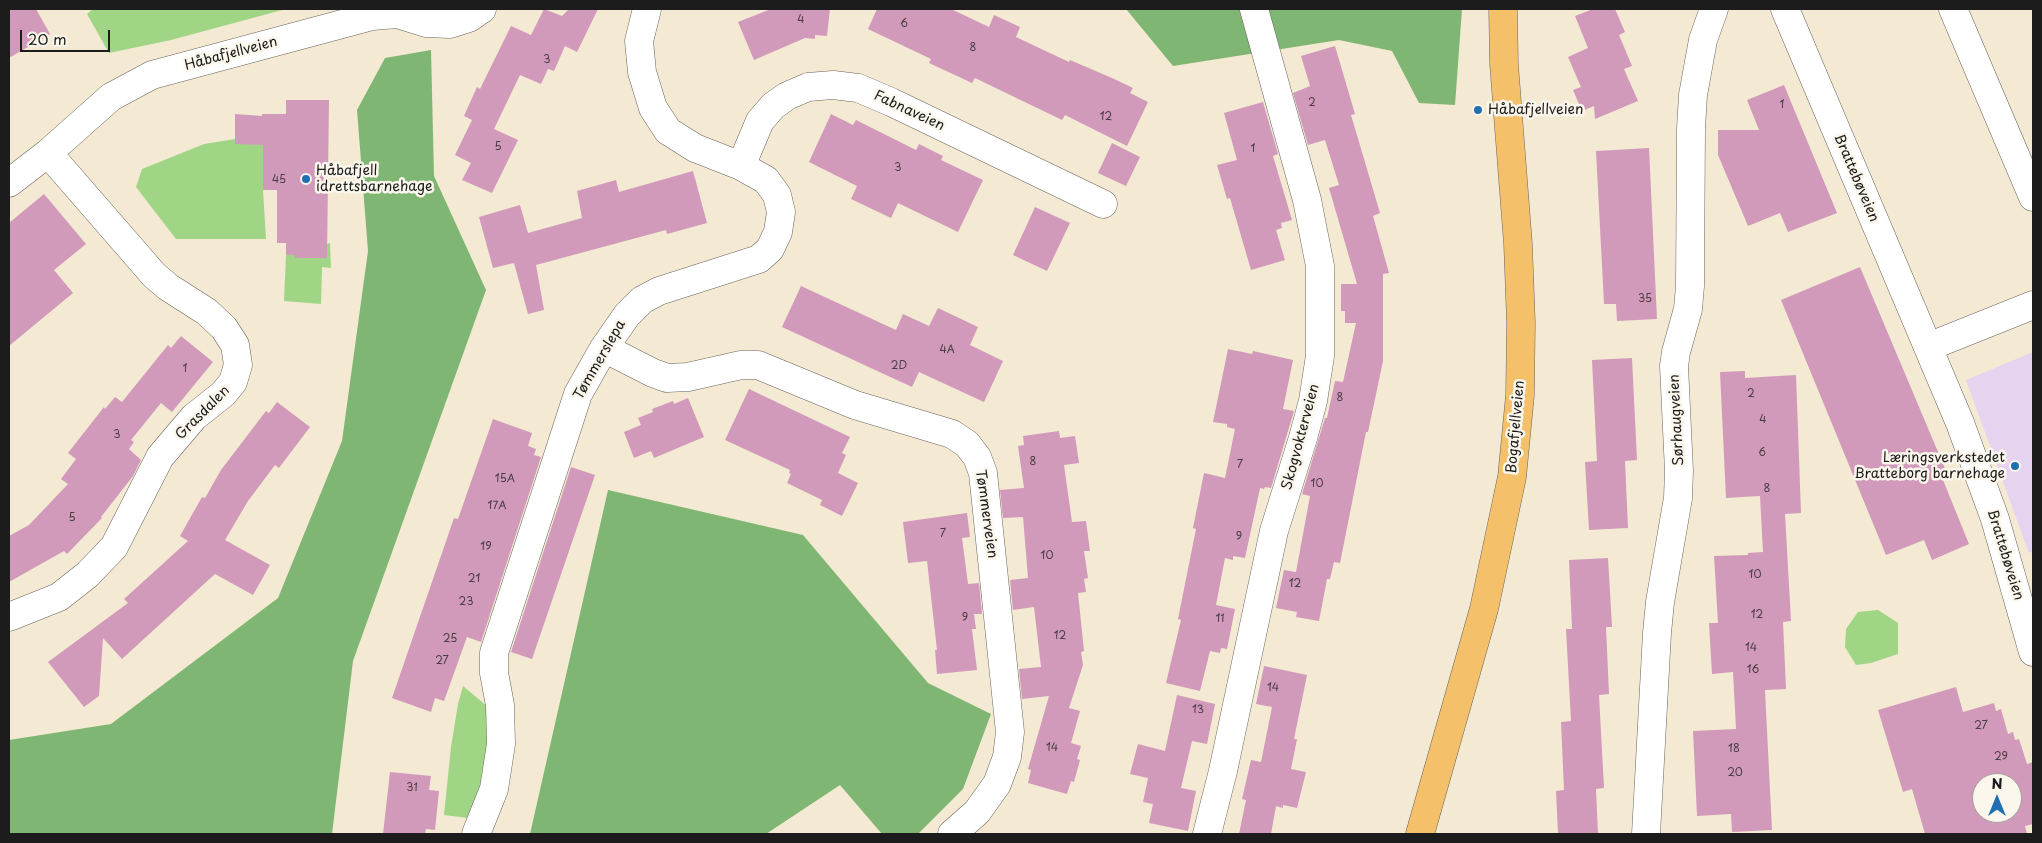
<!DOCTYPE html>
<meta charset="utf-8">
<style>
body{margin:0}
#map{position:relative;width:2042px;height:843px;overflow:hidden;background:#f4e9d2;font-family:"Playpen Sans",sans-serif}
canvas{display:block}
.frame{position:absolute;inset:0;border:10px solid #1c1c1c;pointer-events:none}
.north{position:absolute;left:1972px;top:773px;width:50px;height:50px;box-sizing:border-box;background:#fbf7ec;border:1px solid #a29f99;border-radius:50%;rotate:0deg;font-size:14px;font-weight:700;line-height:20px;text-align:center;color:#1c1c1c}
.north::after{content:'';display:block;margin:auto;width:18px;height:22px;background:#1f6fb2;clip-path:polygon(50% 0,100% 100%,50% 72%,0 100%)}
.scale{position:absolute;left:20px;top:30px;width:90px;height:22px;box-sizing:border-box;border:2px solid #1c1c1c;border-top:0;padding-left:6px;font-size:15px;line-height:18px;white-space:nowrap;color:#1c1c1c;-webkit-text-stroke:4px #fbf7ec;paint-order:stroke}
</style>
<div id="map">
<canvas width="2042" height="843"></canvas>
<div class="frame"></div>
<div class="north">N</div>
<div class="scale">20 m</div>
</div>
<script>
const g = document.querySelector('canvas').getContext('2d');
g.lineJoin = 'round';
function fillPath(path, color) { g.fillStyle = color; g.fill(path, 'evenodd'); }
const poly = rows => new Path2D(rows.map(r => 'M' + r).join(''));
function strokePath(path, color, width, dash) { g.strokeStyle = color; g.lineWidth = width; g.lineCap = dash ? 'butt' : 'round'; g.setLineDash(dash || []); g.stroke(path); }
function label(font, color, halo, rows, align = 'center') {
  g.font = font + ' "Playpen Sans",sans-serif'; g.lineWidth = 5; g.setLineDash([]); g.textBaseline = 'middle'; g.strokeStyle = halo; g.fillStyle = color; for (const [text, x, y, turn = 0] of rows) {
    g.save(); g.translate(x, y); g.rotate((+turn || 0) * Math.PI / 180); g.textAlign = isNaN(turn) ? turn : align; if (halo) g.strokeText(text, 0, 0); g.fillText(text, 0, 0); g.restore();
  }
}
fillPath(poly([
 [2033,352,2033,551,2029,553,1966,380]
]), '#e6d3f0');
fillPath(poly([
 [93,9,286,9,171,40,109,53,87,14],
 [235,139,235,144,263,141,263,190,266,239,176,239,136,187,142,169,204,144],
 [330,243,331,268,322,267,321,304,284,301,286,255,295,255,296,258,326,258,327,244],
 [1878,610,1898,623,1898,654,1871,663,1856,665,1845,647,1846,629,1858,612],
 [463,686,488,707,488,741,482,782,468,818,444,815,451,747,458,704]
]), '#a0d586');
fillPath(poly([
 [1126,9,1462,9,1455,105,1419,103,1392,51,1339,40,1173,66],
 [431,50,434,176,486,290,353,661,332,834,9,834,9,740,111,724,278,598,342,441,368,251,357,110,385,58],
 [608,490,803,535,928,683,991,714,963,789,918,834,882,834,840,785,766,834,530,834]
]), '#80b673');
fillPath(poly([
 [9,9,36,9,50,34,9,58],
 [544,9,562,16,569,9,598,9,577,52,565,46,554,71,548,69,541,84,520,75,494,129,518,140,492,193,462,180,471,163,455,155,472,120,464,116,477,87,480,89,511,26,531,35],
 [771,9,830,9,827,36,815,35,815,39,805,38,754,60,738,22],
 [877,9,951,9,989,27,994,15,1020,27,1016,37,1069,62,1070,60,1112,78,1133,88,1130,93,1148,102,1127,146,1065,115,1062,120,975,78,972,83,929,63,931,59,868,29],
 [1593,9,1615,9,1625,32,1619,35,1632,66,1624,69,1638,101,1595,119,1594,106,1582,111,1573,90,1581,87,1568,57,1588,48,1575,16],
 [1335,46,1355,114,1351,115,1380,213,1373,216,1389,273,1383,274,1383,361,1368,432,1366,432,1340,563,1334,562,1330,579,1327,579,1319,621,1296,617,1297,612,1276,608,1284,570,1296,572,1310,496,1302,494,1325,418,1327,418,1335,381,1343,382,1356,323,1345,323,1345,311,1341,311,1341,284,1357,284,1329,188,1339,185,1325,140,1308,145,1293,93,1310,86,1301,56],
 [1784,85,1837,213,1788,232,1780,213,1748,226,1718,155,1718,130,1759,130,1747,100],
 [286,100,329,100,327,258,295,258,295,255,286,255,286,243,277,243,277,190,263,190,263,145,235,144,235,114,262,116,262,114,286,114],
 [1263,102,1278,154,1273,156,1292,220,1281,223,1282,228,1276,230,1285,260,1251,270,1230,198,1227,199,1217,165,1237,160,1224,113],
 [831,114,853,125,856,120,916,150,919,144,943,156,941,160,983,180,958,232,898,203,891,218,851,199,857,186,809,162],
 [1112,143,1140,157,1126,186,1098,173],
 [1649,148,1657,319,1617,321,1616,304,1604,304,1596,151],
 [693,171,707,223,667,234,666,230,536,265,544,310,528,314,514,263,493,268,479,217,520,205,528,233,582,218,577,191,616,180,619,192],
 [44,194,86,244,54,270,73,293,9,346,9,223],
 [1035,207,1070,223,1047,271,1013,255],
 [1860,267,1949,478,1943,480,1969,544,1932,560,1924,540,1886,555,1781,300],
 [801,286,896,330,903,314,929,326,938,308,978,327,970,345,1003,361,984,402,919,372,912,387,782,327],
 [181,336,213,362,172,412,161,403,131,440,134,442,129,449,141,460,133,476,101,517,102,518,67,554,64,551,9,582,9,536,29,525,68,484,61,479,76,459,68,453,104,407,105,409,115,397,122,402,168,345,171,348],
 [1228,349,1252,354,1253,351,1293,360,1283,409,1294,411,1271,488,1265,487,1264,489,1260,488,1245,558,1233,556,1233,560,1225,558,1216,605,1235,609,1227,649,1221,648,1220,653,1210,651,1200,691,1166,683,1181,620,1178,619,1196,529,1193,528,1204,473,1225,478,1235,429,1227,427,1227,424,1213,422],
 [1632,358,1637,460,1625,461,1628,528,1589,530,1585,462,1597,461,1592,360],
 [1745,371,1745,378,1796,375,1801,513,1785,514,1791,621,1783,622,1786,689,1765,690,1772,830,1732,832,1731,814,1697,816,1693,731,1736,729,1733,672,1712,674,1709,623,1718,623,1714,556,1748,555,1748,553,1763,552,1760,496,1726,498,1720,372],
 [749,389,850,437,842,453,846,455,838,473,858,483,842,516,820,505,822,500,787,483,791,474,789,473,790,470,725,440],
 [688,398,704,437,654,458,651,451,634,458,624,432,641,425,638,418,653,412,652,409,673,401,674,404],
 [277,402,310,427,279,468,275,465,248,501,225,540,270,565,253,595,215,574,122,659,103,638,99,696,84,707,48,662,128,603,124,599,188,541,180,536,202,497,205,498,221,470,266,411,269,413],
 [493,419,532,433,528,446,536,449,534,455,541,457,481,642,467,637,444,701,435,698,431,712,392,698,454,518,458,519],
 [1059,431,1060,438,1075,436,1079,463,1064,465,1072,522,1086,521,1090,551,1084,551,1088,578,1084,579,1086,592,1078,593,1084,651,1081,652,1083,665,1069,708,1080,711,1071,743,1081,746,1077,759,1080,760,1074,782,1071,781,1067,794,1028,783,1031,770,1028,769,1049,696,1022,699,1019,669,1041,667,1034,607,1013,610,1010,580,1028,578,1023,517,1003,518,1000,490,1024,488,1018,446,1024,445,1023,436],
 [571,467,595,475,532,659,511,652],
 [967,513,970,537,962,538,968,584,979,583,982,614,974,614,976,629,972,629,977,670,937,674,935,650,937,650,927,561,908,563,903,522],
 [1608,558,1612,627,1606,627,1609,694,1599,695,1604,788,1596,789,1598,834,1558,834,1556,791,1564,790,1561,722,1571,721,1566,629,1572,629,1569,560],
 [1264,666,1307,675,1294,739,1297,739,1291,769,1306,772,1297,808,1283,805,1283,808,1276,806,1271,834,1239,834,1246,800,1242,799,1251,760,1261,762,1272,707,1256,704],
 [1956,687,1963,712,1994,703,1996,711,2001,709,2008,734,2013,732,2015,740,2019,739,2027,764,2033,762,2033,824,2025,826,2027,834,1925,834,1912,789,1903,792,1878,710],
 [1982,783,2012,783,2012,813,1982,813],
 [1177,695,1215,704,1207,744,1192,741,1181,788,1196,791,1188,831,1149,823,1153,804,1143,802,1148,778,1130,774,1138,744,1165,751],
 [390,772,431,776,429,790,439,791,435,830,426,829,425,834,383,834]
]), '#d19abb');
const minor = poly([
 [1785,9,1960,423,1995,519,2033,652],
 [1953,9,2033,197],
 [741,166,760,121,773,106,787,96,808,87,833,85,858,88,891,102,1103,204],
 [9,183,48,153,111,97,152,75,372,16,397,14,426,23,450,24,469,18,482,9],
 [1928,347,2033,305],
 [604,348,653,373,667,378,688,377,741,365,758,365,855,405,952,434,967,444,977,457,983,473,1010,732,1007,757,997,784,977,812,952,834],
 [9,617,59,597,87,575,114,547,160,457,194,417,223,394,233,382,238,365,235,345,224,328,207,312,168,287,154,275,48,153],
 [476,834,494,789,501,744,500,705,494,673,494,653,578,394,604,348,627,315,642,300,659,291,759,259,770,249,778,232,781,212,777,195,766,180,741,166,695,148,668,131,653,108,642,72,639,41,647,9],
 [1207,834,1223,771,1274,531,1303,438,1313,401,1320,356,1320,266,1307,200,1254,9],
 [1646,834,1657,633,1660,602,1678,498,1679,471,1674,366,1676,352,1688,309,1690,286,1691,128,1693,95,1703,40,1714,9]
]);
const major = poly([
 [1420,834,1484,609,1512,477,1520,395,1521,323,1518,244,1504,64,1503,9]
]);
strokePath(minor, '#68645c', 29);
strokePath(major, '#68645c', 29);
strokePath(minor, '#fff', 28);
strokePath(major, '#f4c16a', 28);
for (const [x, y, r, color] of [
 [1478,110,5,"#1f6fb2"],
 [306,179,5,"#1f6fb2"],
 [2015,466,5,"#1f6fb2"]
]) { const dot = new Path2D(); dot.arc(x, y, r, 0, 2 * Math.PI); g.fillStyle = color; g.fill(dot); strokePath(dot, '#fbf7ec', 2); }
label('11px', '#493c44', null, [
 ["4",801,20],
 ["6",904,24],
 ["8",973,48],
 ["3",547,60],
 ["2",1312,103],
 ["1",1782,105],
 ["12",1106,117],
 ["5",498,147],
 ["1",1253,149],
 ["3",898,168],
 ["45",279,180],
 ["35",1645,299],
 ["4A",947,350],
 ["2D",899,366],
 ["1",185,369],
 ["2",1751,394],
 ["8",1340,398],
 ["4",1763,420],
 ["3",117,435],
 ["6",1762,453],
 ["8",1033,462],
 ["7",1240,465],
 ["15A",505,479],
 ["10",1317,484],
 ["8",1767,489],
 ["17A",497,506],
 ["5",72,518],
 ["7",943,534],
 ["9",1239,537],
 ["19",486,547],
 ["10",1047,556],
 ["10",1755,575],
 ["21",474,579],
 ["12",1295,584],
 ["23",466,602],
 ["12",1757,615],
 ["9",965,618],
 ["11",1220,619],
 ["12",1060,636],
 ["25",450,639],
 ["14",1751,648],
 ["27",442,661],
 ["16",1753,670],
 ["14",1273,688],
 ["13",1198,710],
 ["27",1981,726],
 ["14",1052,748],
 ["18",1734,749],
 ["29",2001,757],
 ["20",1735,773],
 ["31",412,788]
]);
label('14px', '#1c1c1c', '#fbf7ec', [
 ["Håbafjellveien",231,54,-15],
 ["Fabnaveien",909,111,25],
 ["Brattebøveien",1856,178,67],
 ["Tømmerslepa",600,360,-60],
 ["Grasdalen",203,413,-45],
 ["Sørhaugveien",1677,420,-93],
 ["Bogafjellveien",1516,427,-85],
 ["Skogvokterveien",1301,437,-75],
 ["Tømmerveien",986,514,82],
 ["Brattebøveien",2005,555,73]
]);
label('14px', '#1c1c1c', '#fbf7ec', [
 ["Håbafjellveien",1488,110],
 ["Håbafjell",316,171],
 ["idrettsbarnehage",316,187],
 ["Læringsverkstedet",2005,458,"right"],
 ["Bratteborg barnehage",2005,474,"right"]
], 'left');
</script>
